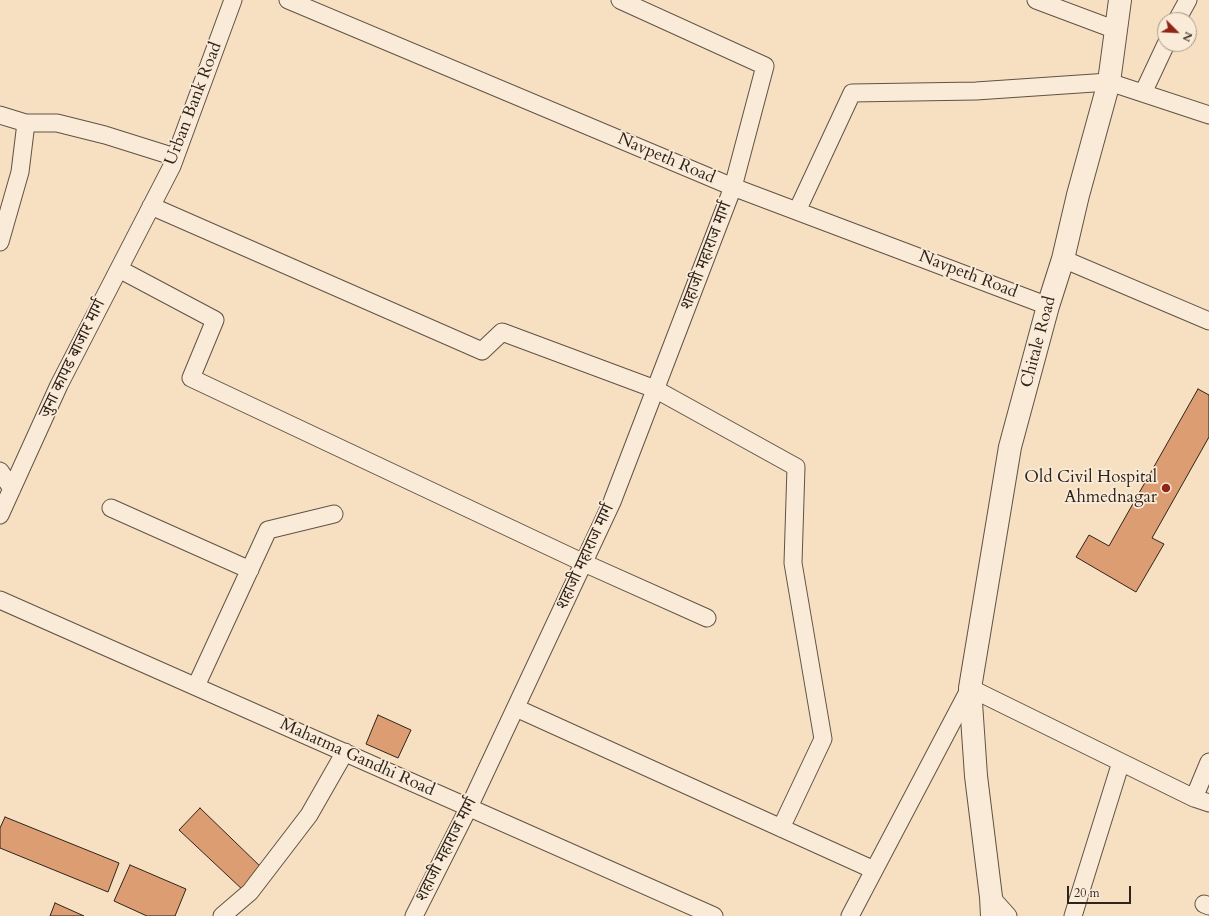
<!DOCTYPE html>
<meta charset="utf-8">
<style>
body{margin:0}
#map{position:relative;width:1209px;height:916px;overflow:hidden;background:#f6e0c1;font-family:Cardo,serif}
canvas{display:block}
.north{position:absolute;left:1157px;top:12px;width:40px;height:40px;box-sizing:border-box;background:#f9ebd7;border:1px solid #a89b8c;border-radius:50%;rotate:114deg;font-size:11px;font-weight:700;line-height:16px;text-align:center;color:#2f231c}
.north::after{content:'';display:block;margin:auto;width:14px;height:18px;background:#8f2418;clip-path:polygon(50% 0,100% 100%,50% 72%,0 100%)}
.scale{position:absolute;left:1067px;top:886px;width:64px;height:18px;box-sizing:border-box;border:2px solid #2f231c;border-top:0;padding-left:5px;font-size:12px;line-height:14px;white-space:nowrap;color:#2f231c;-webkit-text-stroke:3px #f9ebd7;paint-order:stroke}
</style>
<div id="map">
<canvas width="1209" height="916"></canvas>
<div class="north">N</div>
<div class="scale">20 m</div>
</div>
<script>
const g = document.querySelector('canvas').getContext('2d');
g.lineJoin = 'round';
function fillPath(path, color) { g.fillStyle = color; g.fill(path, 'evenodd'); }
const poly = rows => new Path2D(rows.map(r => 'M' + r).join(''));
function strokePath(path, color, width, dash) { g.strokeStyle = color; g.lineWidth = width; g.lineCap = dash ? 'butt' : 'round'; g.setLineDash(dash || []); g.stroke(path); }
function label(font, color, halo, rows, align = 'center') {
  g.font = font + ' Cardo,"Noto Serif Devanagari",serif'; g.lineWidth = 3.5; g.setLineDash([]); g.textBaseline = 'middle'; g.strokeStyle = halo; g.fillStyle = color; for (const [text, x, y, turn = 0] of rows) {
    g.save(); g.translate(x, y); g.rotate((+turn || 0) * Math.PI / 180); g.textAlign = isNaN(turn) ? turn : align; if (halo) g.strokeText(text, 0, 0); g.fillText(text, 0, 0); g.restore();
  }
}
const building = poly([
 [1198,389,1209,395,1209,437,1152,538,1164,544,1136,592,1076,557,1089,535,1109,546,1198,389],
 [378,715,411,730,398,758,366,744,378,715],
 [200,808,264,870,244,891,179,830,200,808],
 [5,817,119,863,108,892,0,848,0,828,5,817],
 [130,865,186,889,175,916,147,916,114,901,130,865],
 [55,903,84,916,50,916,55,903]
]);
fillPath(building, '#dd9d73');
strokePath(building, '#2f231c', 1);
const minor = poly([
 [288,0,733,187,1048,306],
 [1036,0,1116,30],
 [1177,20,1188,0],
 [1143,93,1166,44],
 [0,115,26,123,57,123,105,135,175,157],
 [151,206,482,351,502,332,655,389,796,467,793,563,823,739,781,828],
 [797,211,852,93,976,91,1109,82,1209,115],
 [0,242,20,172,26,123],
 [1063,259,1209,321],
 [119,269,215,320,191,378,584,563,707,618],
 [0,471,12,489],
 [111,508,250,570],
 [0,515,59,385,172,166,233,0],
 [0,600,714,916],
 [196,686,268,530,334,514],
 [516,708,874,870],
 [1194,798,1209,803],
 [991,897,1008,916],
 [1204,904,1209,906],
 [222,916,250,892,309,815,345,752],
 [414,916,469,807,612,502,733,187,765,66,620,0],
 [850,916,970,688,1194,798,1209,762],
 [1073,916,1121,762]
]);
const tertiary = poly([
 [992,916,991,897,976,776,970,688,1010,447,1048,306,1063,259,1078,195,1109,82,1120,0]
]);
strokePath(minor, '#615245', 19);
strokePath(tertiary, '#615245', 24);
strokePath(minor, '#f9ebd7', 17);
strokePath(tertiary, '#f9ebd7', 22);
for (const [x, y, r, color] of [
 [1166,488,5,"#8f2418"]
]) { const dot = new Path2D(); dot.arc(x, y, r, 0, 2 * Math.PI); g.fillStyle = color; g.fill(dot); strokePath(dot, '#f9ebd7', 1.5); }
label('17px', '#2f231c', '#f9ebd7', [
 ["Urban Bank Road",194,104,-69],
 ["Navpeth Road",666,159,23],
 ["शहाजी महाराज मार्ग",707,256,-69],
 ["Navpeth Road",968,275,21],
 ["Chitale Road",1039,342,-75],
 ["जुना कापड बाजार मार्ग",73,359,-64],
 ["शहाजी महाराज मार्ग",586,557,-65],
 ["Mahatma Gandhi Road",357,758,24],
 ["शहाजी महाराज मार्ग",447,850,-63]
]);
label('17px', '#2f231c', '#f9ebd7', [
 ["Old Civil Hospital",1157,478],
 ["Ahmednagar",1157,498]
], 'right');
</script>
